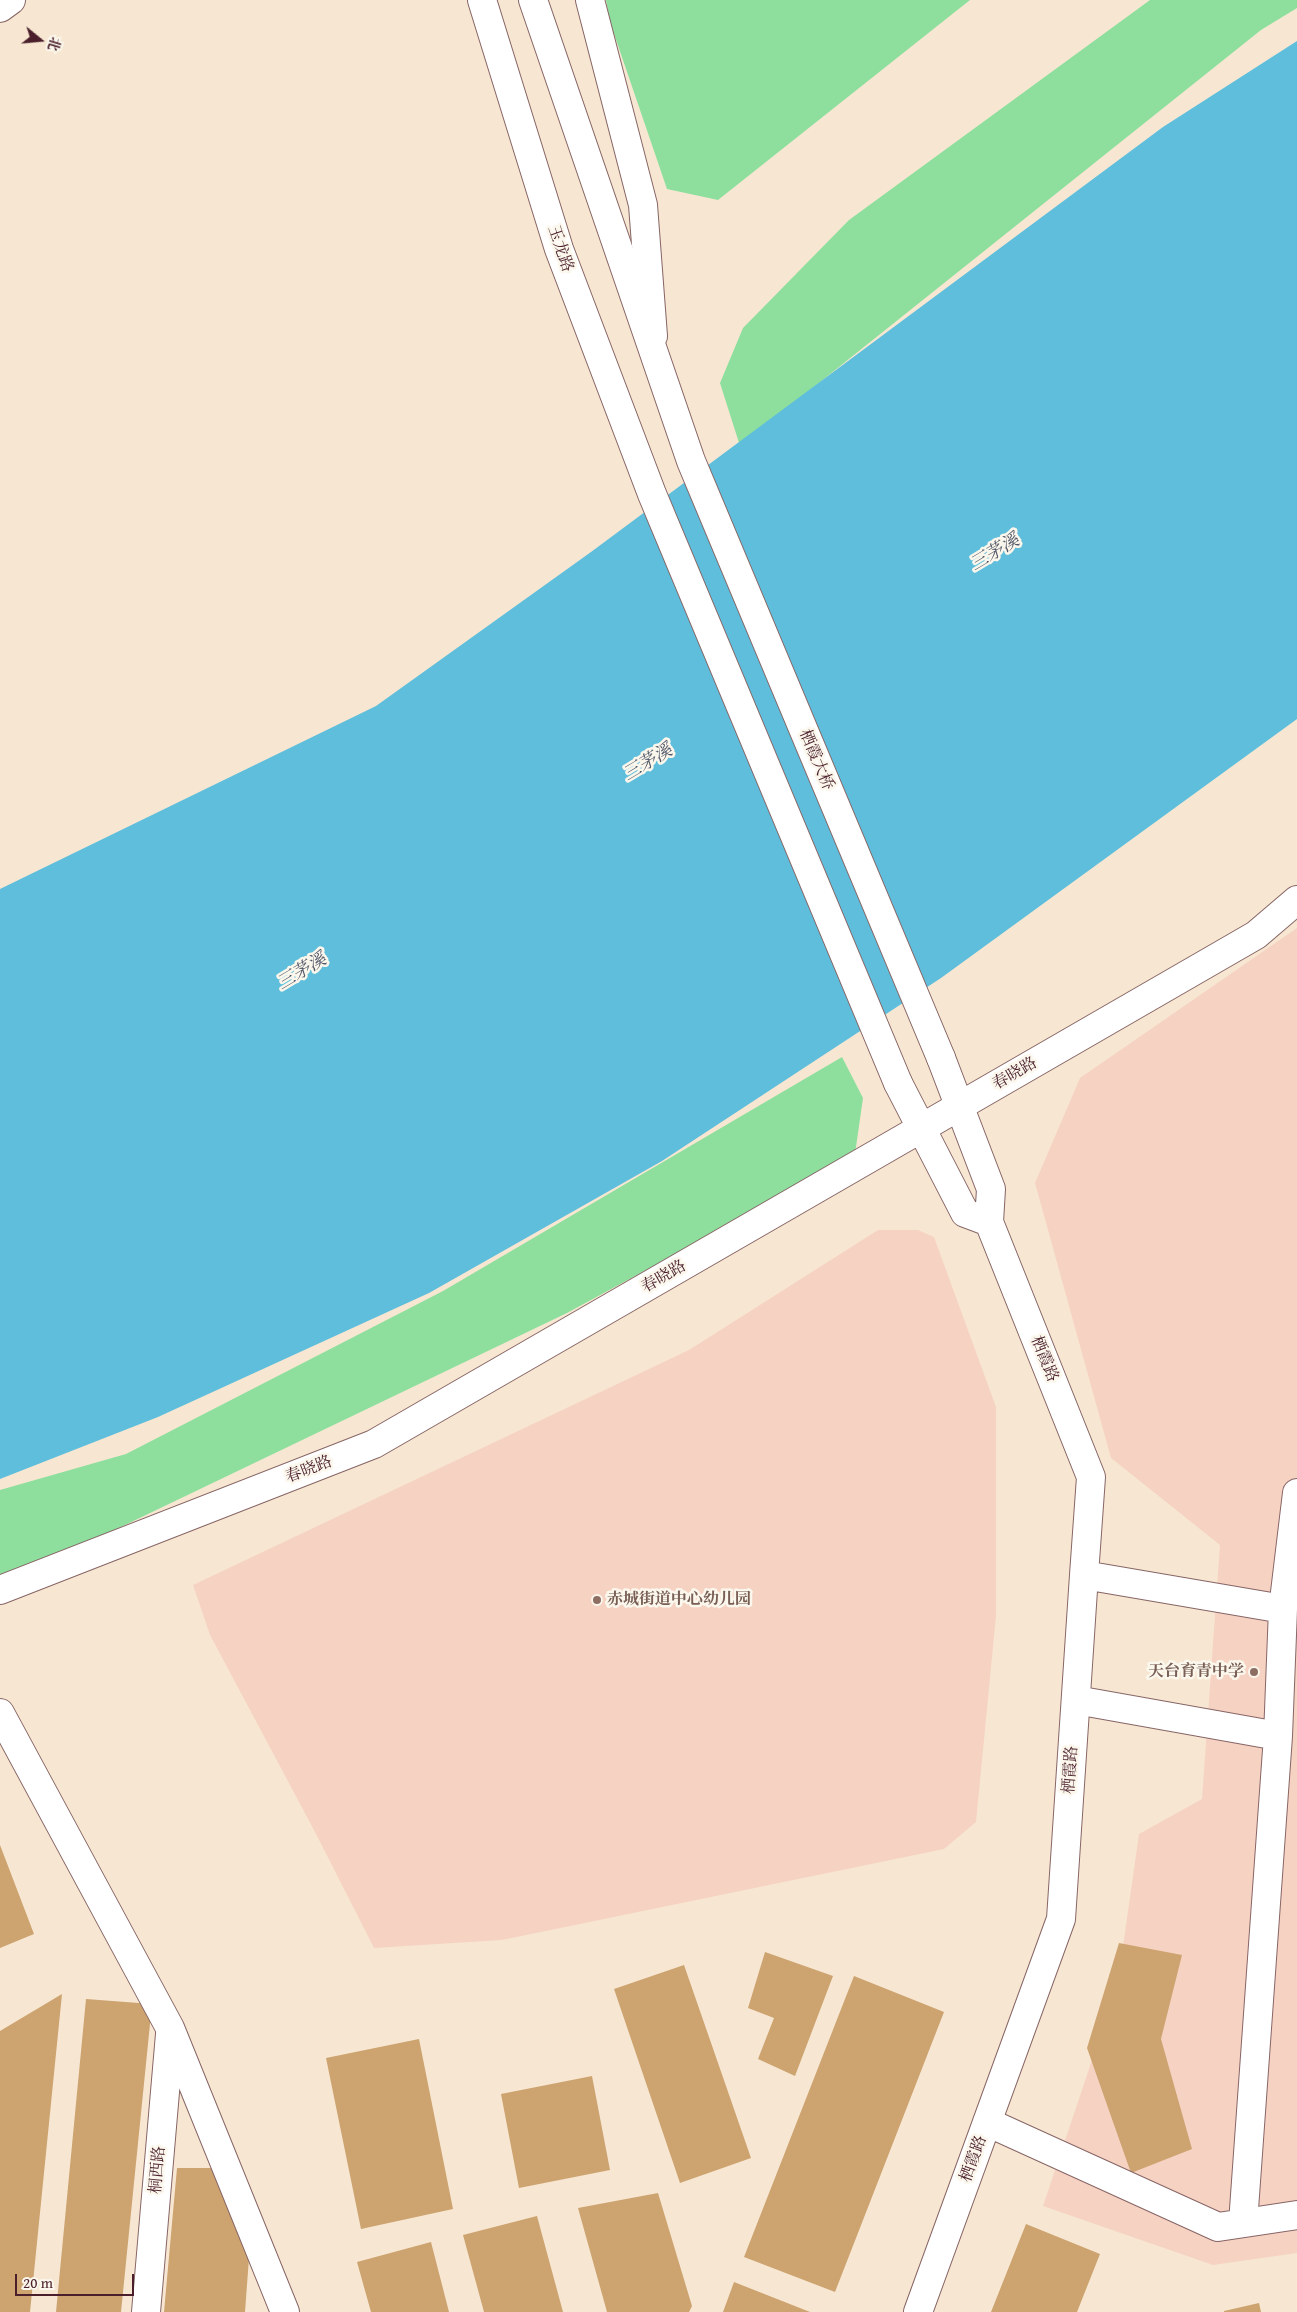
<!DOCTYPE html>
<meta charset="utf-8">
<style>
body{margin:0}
#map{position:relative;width:1297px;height:2312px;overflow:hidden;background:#f7e7d2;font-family:"Gentium Book Plus","Noto Serif SC",serif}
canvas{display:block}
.north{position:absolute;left:15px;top:15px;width:50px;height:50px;-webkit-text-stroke:4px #fbf7ec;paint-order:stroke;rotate:107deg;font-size:14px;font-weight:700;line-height:20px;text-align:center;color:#4a1f2b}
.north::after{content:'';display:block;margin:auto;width:18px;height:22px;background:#4a1f2b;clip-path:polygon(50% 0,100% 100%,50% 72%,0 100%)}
.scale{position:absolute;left:15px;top:2274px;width:119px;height:22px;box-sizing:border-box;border:2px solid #4a1f2b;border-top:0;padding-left:6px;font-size:15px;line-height:18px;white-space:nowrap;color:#4a1f2b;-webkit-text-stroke:4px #fbf7ec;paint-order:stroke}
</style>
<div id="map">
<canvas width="1297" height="2312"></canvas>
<div class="north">北</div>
<div class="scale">20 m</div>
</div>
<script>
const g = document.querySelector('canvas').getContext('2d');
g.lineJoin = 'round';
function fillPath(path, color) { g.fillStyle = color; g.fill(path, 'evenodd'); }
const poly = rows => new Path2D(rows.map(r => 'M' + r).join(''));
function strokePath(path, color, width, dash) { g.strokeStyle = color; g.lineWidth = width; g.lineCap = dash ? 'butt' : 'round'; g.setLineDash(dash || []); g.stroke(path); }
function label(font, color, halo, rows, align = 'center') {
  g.font = font + ' "Gentium Book Plus","Noto Serif SC",serif'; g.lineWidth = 5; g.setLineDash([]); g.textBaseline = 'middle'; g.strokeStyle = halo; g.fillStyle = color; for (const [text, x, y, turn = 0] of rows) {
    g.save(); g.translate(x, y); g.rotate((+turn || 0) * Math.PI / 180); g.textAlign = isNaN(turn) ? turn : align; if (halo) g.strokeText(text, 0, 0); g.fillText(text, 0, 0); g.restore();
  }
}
fillPath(poly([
 [1297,928,1297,2253,1213,2265,1043,2206,1090,2066,1121,1960,1139,1834,1202,1799,1220,1545,1111,1458,1035,1183,1080,1078],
 [878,1230,918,1230,934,1237,996,1407,996,1616,976,1822,944,1849,502,1940,374,1948,315,1832,210,1635,193,1585,689,1350]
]), '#f6d2c3');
fillPath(poly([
 [606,0,970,0,718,200,667,189,610,22],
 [1150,0,1297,0,1297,8,1261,30,740,446,720,383,743,328,849,220],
 [842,1057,863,1098,855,1154,779,1198,567,1313,0,1585,0,1490,126,1454,443,1291]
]), '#8edf9e');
fillPath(poly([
 [1297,41,1297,719,941,978,662,1161,429,1293,158,1417,0,1479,0,889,376,706,591,552,1163,127]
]), '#5ebedc');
fillPath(poly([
 [0,1845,34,1934,0,1948],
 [1119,1943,1182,1955,1161,2039,1192,2149,1131,2173,1087,2048],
 [765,1952,833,1976,795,2076,758,2059,774,2018,748,2008],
 [684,1965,751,2158,680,2183,614,1989],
 [854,1976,944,2012,835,2292,744,2257],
 [62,1994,30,2312,0,2312,0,2031],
 [86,1999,152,2004,121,2312,56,2312],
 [419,2039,453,2209,361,2229,326,2058],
 [592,2076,610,2170,519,2188,501,2094],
 [177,2168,222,2168,251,2231,245,2312,164,2312],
 [658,2193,692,2306,689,2312,607,2312,578,2208],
 [537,2216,563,2312,484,2312,463,2235],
 [1026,2224,1100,2254,1077,2312,991,2312],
 [431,2242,449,2312,371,2312,357,2262],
 [734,2282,810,2312,723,2312],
 [1259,2303,1261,2312,1224,2312,1224,2311]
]), '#cda370');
const minor = poly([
 [590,0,643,205,653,336],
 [0,8,11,0],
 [898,1083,965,1213,989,1222,991,1189,941,1058],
 [1084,1575,1283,1609],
 [0,1590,374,1444,1256,935,1297,900],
 [1076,1700,1278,1736],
 [0,1713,170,2028,285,2312],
 [987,2122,1218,2227,1297,2215],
 [1243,2223,1278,1736,1283,1609,1297,1493],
 [146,2312,170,2034],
 [918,2312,1061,1919,1084,1575,1091,1477,989,1222]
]);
const major = poly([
 [482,0,559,249,652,494,898,1083],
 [533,0,691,461,941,1058]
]);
strokePath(minor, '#876565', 30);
strokePath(major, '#876565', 30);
strokePath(minor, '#fff', 28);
strokePath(major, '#fff', 28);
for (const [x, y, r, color] of [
 [597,1600,5,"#8d6e63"],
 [1254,1672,5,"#8d6e63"]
]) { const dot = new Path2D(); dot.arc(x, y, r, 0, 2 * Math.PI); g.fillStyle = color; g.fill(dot); strokePath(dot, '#fbf7ec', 2); }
label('16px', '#4a1f2b', '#fbf7ec', [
 ["玉龙路",560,249,71],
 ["栖霞大桥",816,760,67],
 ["春晓路",1015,1074,-30],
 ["春晓路",664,1277,-30],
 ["栖霞路",1044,1359,68],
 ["春晓路",309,1470,-21],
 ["栖霞路",1071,1770,-86],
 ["栖霞路",974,2159,-70],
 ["桐西路",158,2170,-85]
]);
label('bold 16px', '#785e54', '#fbf7ec', [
 ["赤城街道中心幼儿园",607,1600],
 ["天台育青中学",1244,1672,"right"]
], 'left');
label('italic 18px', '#515769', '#fbf7ec', [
 ["三茅溪",995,553,-31],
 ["三茅溪",648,763,-31],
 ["三茅溪",302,972,-31]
]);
</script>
